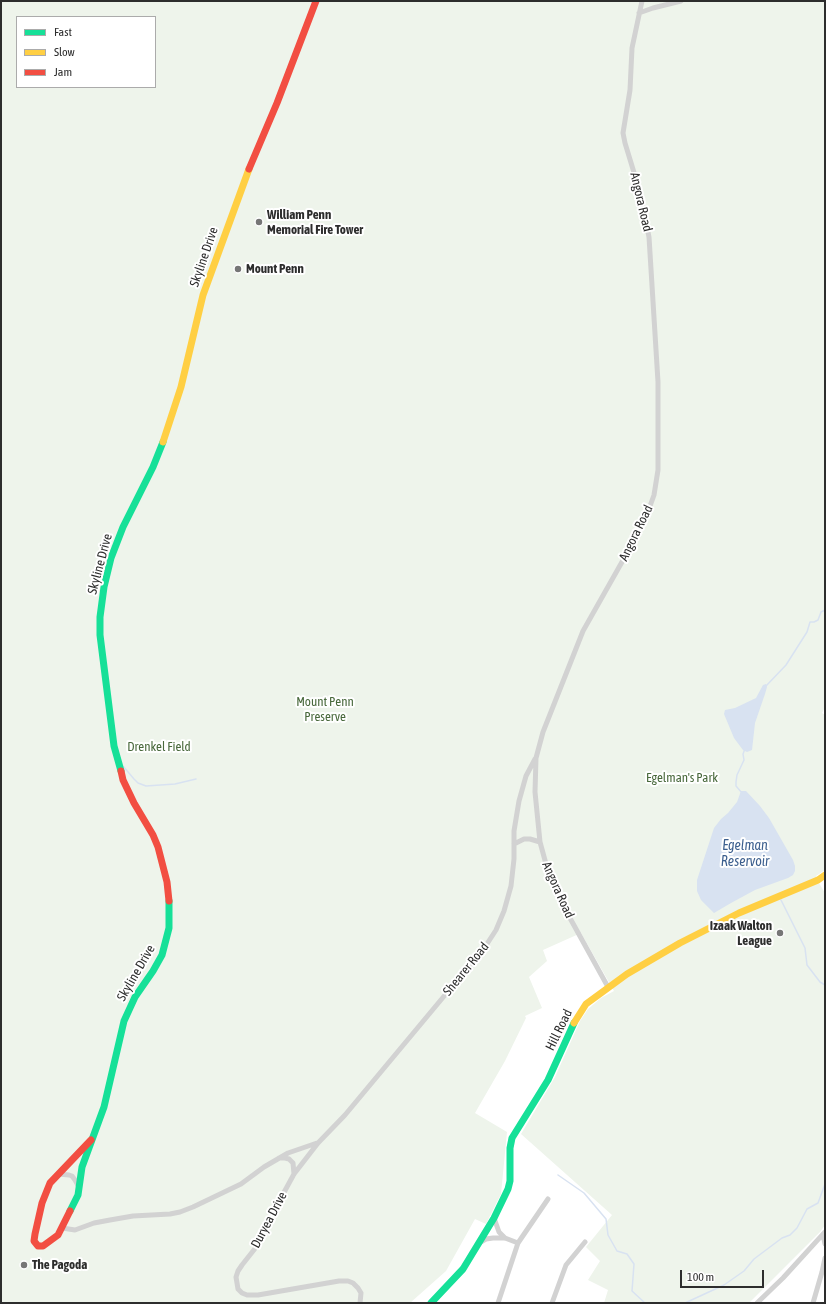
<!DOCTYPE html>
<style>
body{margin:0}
#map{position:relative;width:826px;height:1304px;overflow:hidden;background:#fff;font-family:"Asap Condensed",sans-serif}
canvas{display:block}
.frame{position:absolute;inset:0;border:2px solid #2d2d2d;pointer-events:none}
.legend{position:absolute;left:16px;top:16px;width:140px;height:72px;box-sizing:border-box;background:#fff;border:1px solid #ababab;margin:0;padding:5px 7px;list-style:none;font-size:12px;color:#2d2d2d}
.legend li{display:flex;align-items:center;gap:8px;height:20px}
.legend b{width:20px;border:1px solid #ababab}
.scale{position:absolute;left:680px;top:1270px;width:84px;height:18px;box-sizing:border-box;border:2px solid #2d2d2d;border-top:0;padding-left:5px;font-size:12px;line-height:14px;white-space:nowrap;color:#2d2d2d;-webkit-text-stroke:3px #fff;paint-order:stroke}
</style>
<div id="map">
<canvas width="826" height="1304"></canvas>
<div class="frame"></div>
<ul class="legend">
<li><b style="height:5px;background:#16e098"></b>Fast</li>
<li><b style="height:5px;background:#ffcf43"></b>Slow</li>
<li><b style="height:5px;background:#f24e42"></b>Jam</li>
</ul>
<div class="scale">100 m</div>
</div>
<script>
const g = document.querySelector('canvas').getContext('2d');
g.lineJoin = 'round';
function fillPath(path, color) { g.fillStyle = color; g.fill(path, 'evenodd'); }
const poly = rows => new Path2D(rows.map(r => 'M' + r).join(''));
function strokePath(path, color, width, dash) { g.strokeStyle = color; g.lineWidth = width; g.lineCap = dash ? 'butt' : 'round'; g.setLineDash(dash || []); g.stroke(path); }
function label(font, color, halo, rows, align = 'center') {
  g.font = font + ' "Asap Condensed",sans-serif'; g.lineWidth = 4; g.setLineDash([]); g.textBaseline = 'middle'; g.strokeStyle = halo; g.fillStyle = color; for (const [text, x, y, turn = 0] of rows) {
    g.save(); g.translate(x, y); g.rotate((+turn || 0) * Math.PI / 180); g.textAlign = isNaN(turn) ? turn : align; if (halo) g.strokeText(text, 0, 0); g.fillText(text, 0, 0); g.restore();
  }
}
fillPath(poly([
 [1,1,825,1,825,707,822,713,825,715,825,870,816,876,819,883,825,893,825,1225,820,1232,749,1303,604,1303,608,1290,588,1280,600,1261,586,1247,612,1215,521,1134,555,1077,580,1021,588,1009,601,998,614,991,581,933,543,950,547,961,529,977,542,1008,525,1016,526,1018,505,1061,475,1113,507,1132,501,1194,486,1224,475,1219,446,1271,410,1303,1,1303],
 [17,17,155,17,155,87,17,87]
]), '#eef4eb');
fillPath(poly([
 [766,684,767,687,765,694,755,723,752,750,747,752,743,750,734,738,724,714,725,710,735,708,756,698,763,685],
 [741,791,746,791,760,806,769,818,793,860,795,866,795,871,793,875,788,878,755,890,731,903,714,913,701,900,697,891,697,880,714,828,721,819,728,813,737,802]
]), '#d8e2f1');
strokePath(poly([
 [766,686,786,665,807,632,810,622,814,622,818,620,821,612,825,610],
 [123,766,134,779,138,783,146,786,175,784,196,779],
 [742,793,736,786,736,782,737,775,744,760,743,754,745,749],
 [781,900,805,948,807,965,820,982,825,985],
 [558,1175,584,1193,606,1219,608,1235,617,1251,627,1254,634,1264,632,1291,645,1303],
 [685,1303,724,1285,744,1271,754,1259,782,1238,790,1235,797,1228,807,1209,818,1203,825,1184]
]), '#d8e2f1', 1.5);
strokePath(poly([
 [639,13,653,8,681,1],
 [514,844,524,839,530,839,540,842],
 [608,987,560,900,549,875,540,842,535,792,536,758,543,732,583,631,644,523,654,495,658,470,658,382,649,237,639,189,625,143,623,133,630,90,632,48,642,1],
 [279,1158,285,1158,289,1159,293,1163,294,1174],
 [58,1174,69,1175,72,1176,75,1180,79,1187],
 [494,1218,499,1232,505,1238],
 [62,1228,75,1230,94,1223,110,1220,133,1216,170,1214,180,1212,193,1207,241,1184,264,1167,288,1153,317,1143],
 [823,1235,825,1244],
 [479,1243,486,1239,493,1238,505,1238,518,1243],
 [360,1303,361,1293,358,1288,353,1283,348,1281,339,1281,258,1295,247,1295,242,1293,238,1289,236,1277,238,1271,242,1265,257,1246,265,1234,282,1196,294,1174,318,1143,345,1115,485,947,496,930,504,911,511,886,514,859,514,831,519,801,526,776,535,759],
 [498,1303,518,1243,548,1199],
 [552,1303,566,1265,585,1242],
 [757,1303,783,1278,825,1232],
 [813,1303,822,1272,825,1258]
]), '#d2d2d2', 5);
strokePath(poly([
 [121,771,114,746,100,635,100,617,104,587,111,558,123,527,153,467,163,442],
 [70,1211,78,1195,82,1167,104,1107,124,1021,135,997,153,971,162,955,169,928,169,901],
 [431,1303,463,1269,494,1218,508,1189,510,1181,510,1148,512,1138,548,1080,574,1023]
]), '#16e098', 7);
strokePath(poly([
 [163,442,181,387,203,295,249,169],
 [574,1023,586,1004,627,974,680,943,739,913,818,880,825,875]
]), '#ffcf43', 7);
strokePath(poly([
 [249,169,277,103,316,1],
 [121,771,123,780,134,803,153,835,158,847,167,882,169,901],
 [70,1211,58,1235,43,1246,38,1246,34,1241,35,1234,42,1203,50,1183,91,1140]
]), '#f24e42', 7);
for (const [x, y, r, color] of [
 [259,222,4,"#767676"],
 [238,269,4,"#767676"],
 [780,933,4,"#767676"],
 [24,1265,4,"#767676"]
]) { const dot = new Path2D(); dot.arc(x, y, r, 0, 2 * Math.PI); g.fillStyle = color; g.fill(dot); strokePath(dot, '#fff', 1.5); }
label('13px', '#2d2d2d', '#fff', [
 ["Angora Road",641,202,77],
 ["Skyline Drive",204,257,-71],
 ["Angora Road",636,533,-64],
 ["Skyline Drive",100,564,-75],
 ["Angora Road",558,890,66],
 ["Shearer Road",466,969,-51],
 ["Skyline Drive",136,973,-60],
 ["Hill Road",559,1030,-64],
 ["Duryea Drive",269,1220,-62]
]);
label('bold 13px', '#2d2d2d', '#fff', [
 ["William Penn",267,215],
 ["Memorial Fire Tower",267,230],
 ["Mount Penn",246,269],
 ["Izaak Walton",772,926,"right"],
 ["League",772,941,"right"],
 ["The Pagoda",32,1265]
], 'left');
label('13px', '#48683b', '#fff', [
 ["Mount Penn",325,702],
 ["Preserve",325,717],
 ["Drenkel Field",159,747],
 ["Egelman's Park",682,778]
]);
label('italic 14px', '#3c5f8e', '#fff', [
 ["Egelman",745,846],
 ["Reservoir",745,862]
]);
</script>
